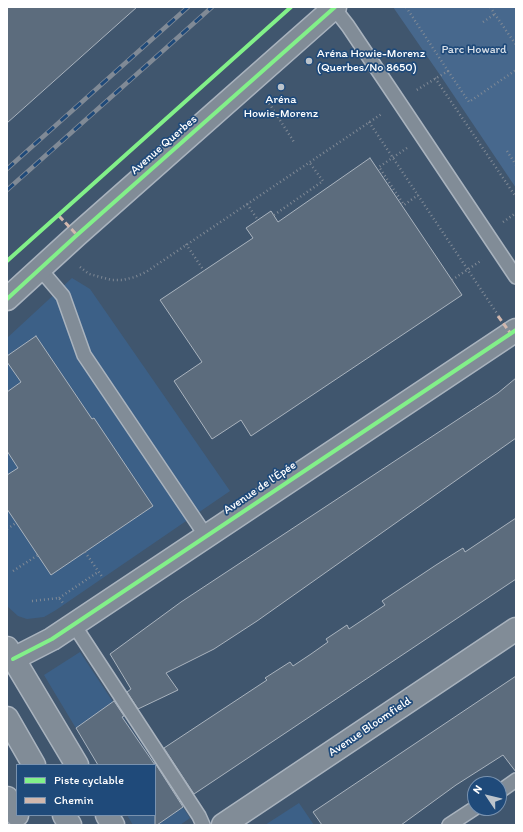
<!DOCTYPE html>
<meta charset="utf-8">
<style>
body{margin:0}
#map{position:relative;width:523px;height:832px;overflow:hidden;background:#40566e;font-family:Itim,sans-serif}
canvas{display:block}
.frame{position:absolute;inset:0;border:8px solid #fff;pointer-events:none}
.legend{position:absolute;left:16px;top:764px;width:140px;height:52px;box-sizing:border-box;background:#1f4a7a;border:1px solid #7992af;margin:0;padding:5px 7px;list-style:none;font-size:12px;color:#fff}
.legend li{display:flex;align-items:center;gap:8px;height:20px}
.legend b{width:20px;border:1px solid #7992af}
.north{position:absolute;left:467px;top:776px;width:40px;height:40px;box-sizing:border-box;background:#1f4a7a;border:1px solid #7992af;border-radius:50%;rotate:305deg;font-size:11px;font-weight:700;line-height:16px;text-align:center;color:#fff}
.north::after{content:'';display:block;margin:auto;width:14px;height:18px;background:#bcc4cc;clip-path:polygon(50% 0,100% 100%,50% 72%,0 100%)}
</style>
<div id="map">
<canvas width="523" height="832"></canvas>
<div class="frame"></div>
<ul class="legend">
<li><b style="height:5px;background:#82f089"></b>Piste cyclable</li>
<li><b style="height:5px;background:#d1b7ad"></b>Chemin</li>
</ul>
<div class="north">N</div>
</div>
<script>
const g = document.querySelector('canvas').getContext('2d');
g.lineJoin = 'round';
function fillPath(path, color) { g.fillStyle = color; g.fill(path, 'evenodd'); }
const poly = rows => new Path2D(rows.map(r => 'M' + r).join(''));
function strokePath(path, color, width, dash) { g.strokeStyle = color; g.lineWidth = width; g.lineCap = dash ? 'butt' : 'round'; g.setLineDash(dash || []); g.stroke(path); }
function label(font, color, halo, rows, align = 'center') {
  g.font = font + ' Itim,sans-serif'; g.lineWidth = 3.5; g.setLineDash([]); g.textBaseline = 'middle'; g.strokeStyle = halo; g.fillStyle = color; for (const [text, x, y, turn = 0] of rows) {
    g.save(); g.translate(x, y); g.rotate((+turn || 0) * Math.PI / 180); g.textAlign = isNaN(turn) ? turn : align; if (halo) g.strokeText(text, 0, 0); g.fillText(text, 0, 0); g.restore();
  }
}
fillPath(poly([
 [72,278,90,289,230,491,56,610,44,617,27,619,18,616,7,606,7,338],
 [80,652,113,702,155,765,98,765,44,675],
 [155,766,190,818,180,825,133,825,127,815,155,815],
 [299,803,314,825,265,825]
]), '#3c6087');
fillPath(poly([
 [393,7,516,7,516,188,440,75]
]), '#47688d');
const building = poly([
 [7,7,137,7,7,123,7,7],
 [370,158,462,295,251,436,241,420,212,439,174,381,202,362,160,300,253,238,246,228,271,211,278,222,370,158],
 [36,336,92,419,94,418,153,506,51,575,7,509,7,475,18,468,7,451,7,392,21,382,7,362,7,356,36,336],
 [516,378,516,438,257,621,214,649,166,673,178,690,138,709,127,692,131,689,110,654,181,602,498,393,516,378],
 [516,518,516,579,194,794,164,748,267,680,265,678,290,662,293,666,311,654,328,642,326,639,347,625,349,629,385,605,382,601,436,565,463,548,465,552,516,518],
 [516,676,516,772,503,755,456,785,401,825,322,825,313,812,516,676],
 [114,701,124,716,122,717,155,765,98,765,76,728,114,701],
 [155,763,183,807,157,825,155,825,155,763]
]);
fillPath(building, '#5c6c7d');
strokePath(building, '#a9b3be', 1);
const lane = poly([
 [334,8,348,26,399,102,516,277],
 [40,269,63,296,84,355,206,536],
 [74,625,199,816,203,825],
 [499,792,516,780],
 [449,825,475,808]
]);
const street = poly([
 [13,659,52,639,516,330],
 [223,825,516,629]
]);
const secondary = poly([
 [7,299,77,235,335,7],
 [7,648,77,765],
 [7,718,34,765],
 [64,815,70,825],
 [107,815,113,825]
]);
const highway = poly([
 [7,798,17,815]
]);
strokePath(lane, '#a9b3be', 16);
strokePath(street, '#a9b3be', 25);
strokePath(secondary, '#a9b3be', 25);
strokePath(highway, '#a9b3be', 25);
strokePath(poly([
 [406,7,448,71,415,91],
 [490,7,516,45],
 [483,22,495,14],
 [448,71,469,102,516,70],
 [435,78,516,197],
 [267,100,294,142],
 [369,122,498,315],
 [407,148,379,167,404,205,418,195],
 [507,151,516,165],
 [247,204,258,220],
 [274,215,323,181,309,162],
 [503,222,516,213],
 [186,244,204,271],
 [80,267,89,274,112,280,123,280,135,277,146,272,383,113],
 [452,280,482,260],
 [7,529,16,523],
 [85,552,103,578],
 [13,571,38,555],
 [59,598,98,572],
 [32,601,59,598,63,603]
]), '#808a96', 2.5, [1, 3]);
strokePath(lane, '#818c97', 13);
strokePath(street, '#818c97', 22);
strokePath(secondary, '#818c97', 22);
strokePath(highway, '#818c97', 22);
const rail = poly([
 [7,169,188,7],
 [7,190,212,7]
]);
strokePath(rail, '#808a96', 4.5);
strokePath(rail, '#1f4a7a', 3, [9]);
strokePath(poly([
 [59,216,77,235],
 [498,316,511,334]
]), '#d1b7ad', 3, [6, 3]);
strokePath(poly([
 [7,261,291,7],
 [7,299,77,235,335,7],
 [13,659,52,639,516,330]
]), '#82f089', 4);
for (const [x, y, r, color] of [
 [309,61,4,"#bcc4cc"],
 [281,87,4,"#bcc4cc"]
]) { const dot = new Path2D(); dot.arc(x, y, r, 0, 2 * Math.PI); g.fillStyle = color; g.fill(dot); strokePath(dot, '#1f4a7a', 1.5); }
label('12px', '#dae1e9', '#1f4a7a', [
 ["Parc Howard",474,50]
]);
label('12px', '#fff', '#1f4a7a', [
 ["Aréna Howie-Morenz",317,54],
 ["(Querbes/No 8650)",317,68],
 ["Aréna",281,100,"center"],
 ["Howie-Morenz",281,114,"center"]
], 'left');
label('12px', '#fff', '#1f4a7a', [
 ["Avenue Querbes",164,145,-41],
 ["Avenue de l'Épée",260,488,-34],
 ["Avenue Bloomfield",370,727,-34]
]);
</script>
